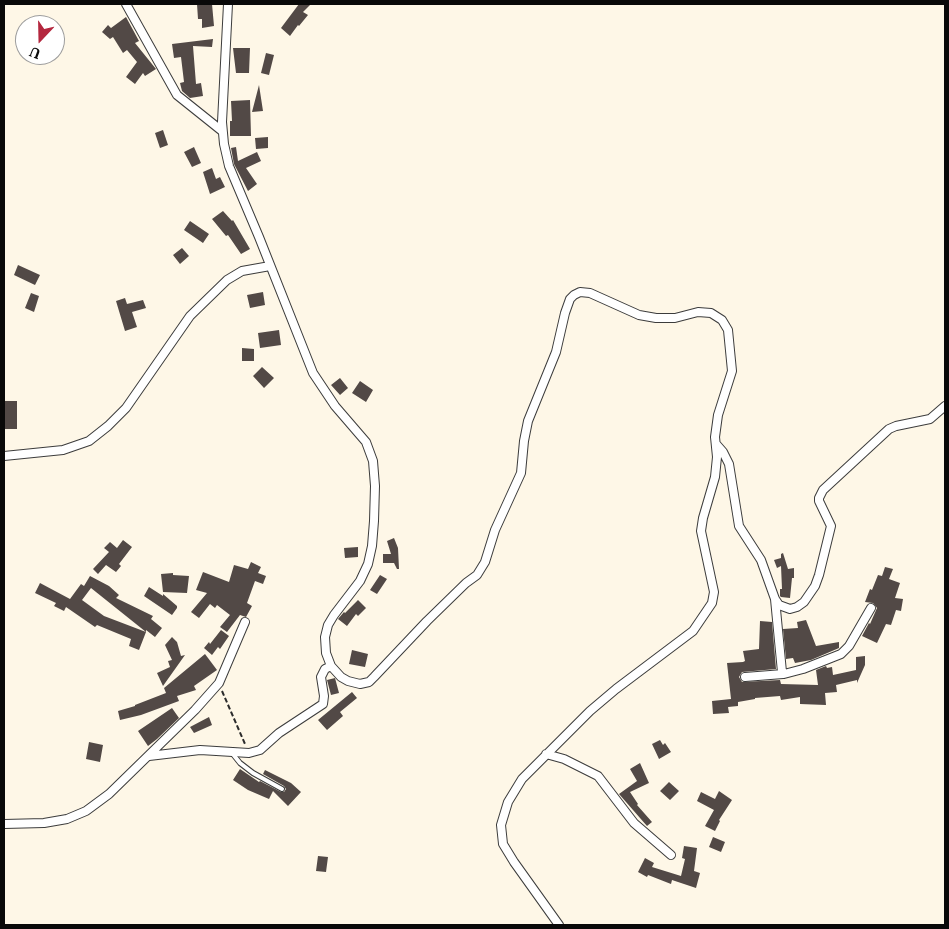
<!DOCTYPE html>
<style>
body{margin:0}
#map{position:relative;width:949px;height:929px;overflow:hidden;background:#fef7e7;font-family:"IBM Plex Serif",serif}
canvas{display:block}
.frame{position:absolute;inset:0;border:5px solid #090909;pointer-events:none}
.north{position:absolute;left:15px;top:15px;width:50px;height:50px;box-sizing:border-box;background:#fff;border:1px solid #9d9d9d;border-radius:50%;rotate:201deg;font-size:14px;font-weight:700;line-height:20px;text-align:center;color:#090909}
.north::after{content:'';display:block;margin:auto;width:18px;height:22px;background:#b4273e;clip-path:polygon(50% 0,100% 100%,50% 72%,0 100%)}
</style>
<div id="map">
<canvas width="949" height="929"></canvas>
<div class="frame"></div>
<div class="north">U</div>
</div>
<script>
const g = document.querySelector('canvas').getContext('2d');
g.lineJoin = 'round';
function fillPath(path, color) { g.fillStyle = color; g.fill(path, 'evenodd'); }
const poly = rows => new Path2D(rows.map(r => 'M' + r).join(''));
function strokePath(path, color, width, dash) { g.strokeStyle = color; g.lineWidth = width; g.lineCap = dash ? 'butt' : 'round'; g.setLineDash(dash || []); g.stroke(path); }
fillPath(poly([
 [197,4,212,4,214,26,202,28,202,19,198,19],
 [299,4,311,4,303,12,308,15,299,26,298,25,290,36,281,28],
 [126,17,139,41,135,43,156,69,145,76,143,73,135,84,126,77,137,62,127,50,123,53,113,37,110,39,102,32,108,25,111,28],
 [213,39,212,47,193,46,196,84,201,83,203,96,190,98,182,91,180,83,184,82,181,57,174,58,172,44],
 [233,48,250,48,249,73,236,73],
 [266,53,274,55,269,75,261,73],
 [259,85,263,111,252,112],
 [250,100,251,136,230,136,230,121,232,121,231,101],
 [163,130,168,145,160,148,155,133],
 [268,137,268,148,256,149,255,138],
 [194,147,201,163,192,167,184,152],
 [236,147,238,161,257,152,261,161,246,168,257,184,248,191,234,164,231,148],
 [212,168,216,179,220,177,225,187,210,194,203,172],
 [223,211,232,221,233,220,250,249,241,254,228,235,226,236,212,219],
 [190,221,209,234,203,243,184,230],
 [182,248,189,256,180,264,173,255],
 [18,265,40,275,35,285,14,275],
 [263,292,265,305,250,308,247,295],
 [31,293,39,296,34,312,25,308],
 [125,298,127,304,143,300,146,308,132,312,137,327,125,331,116,301],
 [279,330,281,345,260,348,258,333],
 [242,348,254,349,254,361,242,361],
 [262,367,274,378,264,388,253,376],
 [340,378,348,388,340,395,331,385],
 [360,381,373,390,366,402,352,393],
 [5,401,17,401,17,429,5,429],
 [394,538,398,548,399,569,397,569,394,563,383,563,383,554,391,554,387,541],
 [123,540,132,547,119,564,121,566,116,572,106,565,98,574,93,569,109,552,104,548,110,542,117,548],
 [358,547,358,557,345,558,344,548],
 [783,553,788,569,794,568,794,578,792,578,790,598,781,597,780,596,780,589,782,589,781,566,777,568,774,560,781,558,781,554],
 [251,562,261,567,258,573,266,576,263,584,255,581,247,603,252,606,246,617,240,615,227,632,220,627,230,615,217,605,215,608,210,604,199,618,191,612,207,593,196,590,203,572,229,582,234,565,248,569],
 [885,567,893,569,889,579,900,583,895,598,903,599,901,611,896,610,891,625,886,624,877,643,862,636,869,623,870,624,877,608,873,603,865,602,870,589,872,590,878,575,882,576],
 [173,573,173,575,189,576,187,593,163,592,161,574],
 [380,575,387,579,377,594,370,590],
 [90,576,109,586,119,595,116,598,153,616,151,619,162,628,155,637,146,630,146,632,91,588,82,600,104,616,146,632,139,650,129,646,131,639,97,625,95,627,66,607,64,611,54,606,56,603,35,593,40,583,70,599,81,584,84,586],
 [149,587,163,596,163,594,177,606,177,608,172,615,144,596],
 [358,600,366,608,358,616,356,614,347,626,338,619,344,612,345,613],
 [806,620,816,646,839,642,839,648,811,660,795,663,793,658,786,659,783,629,798,628,797,622],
 [760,621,772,622,776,669,742,672,739,677,742,682,780,680,781,684,818,685,816,670,826,666,827,668,832,667,833,675,856,670,856,657,865,656,865,665,857,683,857,680,836,685,837,692,825,693,826,705,800,704,800,697,781,700,780,696,755,698,755,699,738,702,738,706,728,707,729,713,713,714,712,701,731,699,727,663,743,662,745,661,743,651,759,649],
 [221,630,229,636,220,649,218,647,212,655,204,648,209,642,210,644],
 [172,637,177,642,181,656,185,655,163,686,157,673,170,667,168,661,172,660,165,645],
 [352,650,368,654,365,667,349,664],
 [205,654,217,670,194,686,196,690,177,696,179,701,141,715,120,720,118,711,135,706,135,705,166,693,164,688],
 [335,678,339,693,331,695,327,680],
 [352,692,357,698,340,712,343,716,327,730,318,720],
 [172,708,179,718,157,739,148,746,138,731],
 [209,717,212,725,194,733,190,727],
 [660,740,663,745,665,743,671,752,659,759,652,744],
 [89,742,103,745,100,762,86,759],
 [640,763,649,783,630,792,638,804,637,805,652,822,647,826,619,794,637,781,630,769],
 [240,769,259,782,260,781,281,792,284,792,286,789,284,786,263,774,265,770,291,783,301,792,288,806,273,791,269,799,248,790,233,780],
 [669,782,679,791,670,800,660,791],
 [719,791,732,800,719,820,720,821,715,831,705,826,714,810,697,801,701,792,715,799],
 [713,837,725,842,721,852,709,847],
 [684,846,697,848,694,871,700,873,696,888,672,880,671,884,648,875,647,877,638,872,645,858,654,863,652,867,681,876,685,859,682,858],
 [318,856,328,857,326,872,316,871]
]), '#524946');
const lane = poly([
 [232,753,240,763,253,773,282,789]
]);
const street = poly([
 [126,4,177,95,222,131],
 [228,4,222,122,224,144,229,166,259,237,313,373,335,406,366,442,373,461,375,486,374,521,372,546,368,564,360,581,334,615,328,625,325,637,326,653,331,666,341,677,348,681,360,684,369,682,374,677,427,621,466,583,477,575,485,562,495,530,521,473,524,441,528,421,556,352,565,313,570,299,574,295,580,292,590,293,639,315,656,318,675,318,698,312,711,313,722,320,728,330,732,371,718,415,715,437,717,457,715,477,703,518,701,531,714,592,712,603,693,631,616,689,590,711,522,779,508,802,501,825,503,844,514,862,559,925],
 [716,444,723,452,729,464,739,526,761,560,775,599,779,605,790,609,797,607,804,602,815,586,819,575,831,526,819,501,819,498,823,490,889,429,896,426,930,419,945,406],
 [4,456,63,450,89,441,108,426,126,408,190,316,227,280,242,271,270,266],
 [775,599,782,672,784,674,803,669,841,654,849,646,871,608],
 [745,677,783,674],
 [546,754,564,759,598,776,634,823,671,855],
 [149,756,200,750,249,753,260,750,279,733,323,704,324,696,321,677,325,669,331,666],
 [4,824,44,823,67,819,86,811,109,794,195,710,219,683,245,622]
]);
strokePath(lane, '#3c3c3c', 6);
strokePath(street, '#3c3c3c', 10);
strokePath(poly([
 [222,691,245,744]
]), '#2b2b2b', 2, [5, 2.5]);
strokePath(lane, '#fff', 4);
strokePath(street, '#fff', 8);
</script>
